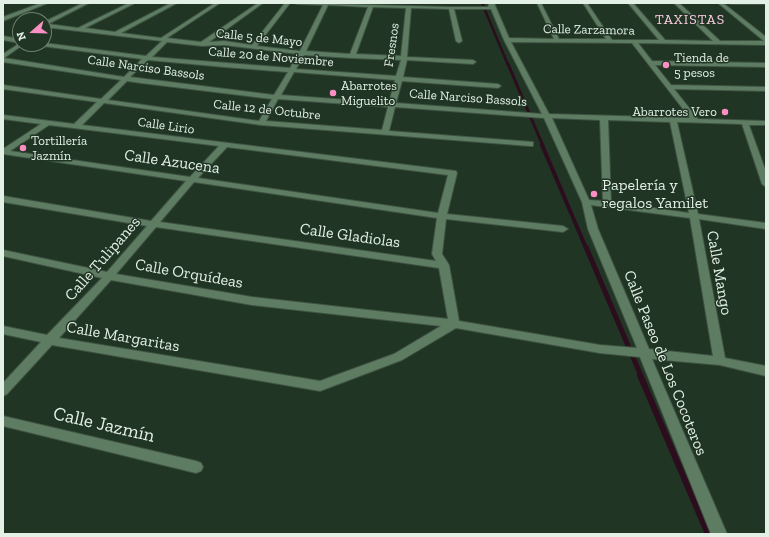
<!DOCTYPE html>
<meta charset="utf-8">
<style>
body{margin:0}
#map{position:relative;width:769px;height:537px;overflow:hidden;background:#203524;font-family:"Zilla Slab",serif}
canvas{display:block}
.frame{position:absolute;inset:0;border:4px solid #e3f0e5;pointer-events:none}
.north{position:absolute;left:12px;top:12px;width:40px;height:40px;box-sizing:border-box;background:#203524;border:1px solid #6e8071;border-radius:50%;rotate:250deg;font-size:11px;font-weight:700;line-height:16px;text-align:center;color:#e3f0e5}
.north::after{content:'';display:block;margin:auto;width:14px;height:18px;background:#fb8fc4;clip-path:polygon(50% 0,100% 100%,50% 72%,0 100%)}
</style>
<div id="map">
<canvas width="769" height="537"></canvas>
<div class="frame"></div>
<div class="north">N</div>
</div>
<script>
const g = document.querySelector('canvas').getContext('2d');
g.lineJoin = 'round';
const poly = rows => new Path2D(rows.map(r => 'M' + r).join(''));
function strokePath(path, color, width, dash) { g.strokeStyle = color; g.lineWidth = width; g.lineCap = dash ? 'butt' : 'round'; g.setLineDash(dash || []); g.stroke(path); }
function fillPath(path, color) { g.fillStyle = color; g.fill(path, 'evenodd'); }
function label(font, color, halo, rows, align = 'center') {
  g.font = font + ' "Zilla Slab",serif'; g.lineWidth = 3; g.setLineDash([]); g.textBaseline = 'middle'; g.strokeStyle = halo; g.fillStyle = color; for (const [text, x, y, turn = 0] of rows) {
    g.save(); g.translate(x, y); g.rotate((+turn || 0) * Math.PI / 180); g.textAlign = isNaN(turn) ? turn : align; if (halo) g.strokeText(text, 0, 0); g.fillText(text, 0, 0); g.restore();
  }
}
strokePath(poly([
 [482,3,508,65]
]), '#2c0d1d', 2.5);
strokePath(poly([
 [508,64,543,146]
]), '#2c0d1d', 3);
strokePath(poly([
 [542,145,586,248]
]), '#2c0d1d', 4);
strokePath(poly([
 [586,247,641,376]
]), '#2c0d1d', 5);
strokePath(poly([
 [640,375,708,534]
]), '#2c0d1d', 6);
const minor = poly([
 [41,3,48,3,3,21,3,17,41,3],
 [83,3,89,3,48,24,78,28,129,3,135,3,85,28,115,32,171,3,177,3,121,33,161,38,215,3,220,3,167,38,201,42,258,3,263,3,209,42,224,41,252,45,285,3,290,3,257,46,300,51,323,5,297,4,295,3,451,7,488,7,489,3,494,3,509,38,554,39,537,3,541,3,559,39,606,39,583,3,587,3,612,40,659,40,628,3,633,3,665,40,713,41,674,3,679,3,720,41,764,41,718,3,723,3,766,37,766,45,638,43,652,61,766,63,766,67,655,65,671,85,766,87,766,91,674,89,698,119,766,121,766,125,749,125,766,172,766,187,762,184,742,124,677,122,698,214,766,223,766,229,699,219,725,358,766,366,766,376,720,365,652,359,727,534,711,534,640,357,600,353,456,328,402,360,320,391,52,345,7,394,3,396,3,383,41,342,3,334,3,326,47,335,102,278,3,256,3,250,107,272,147,226,3,202,3,196,151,221,186,181,3,154,3,149,41,124,3,119,3,115,74,124,97,102,3,89,3,85,101,99,121,80,3,62,3,54,20,43,3,40,3,36,20,39,20,44,24,44,4,58,124,77,142,59,42,46,39,44,44,44,44,43,146,56,162,41,44,27,44,22,83,3],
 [328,5,368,7,350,54,306,51,328,5],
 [373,7,406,8,401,56,356,54,373,7],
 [411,8,449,9,456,41,459,43,462,41,454,9,491,9,504,40,542,114,396,103,402,81,498,88,501,86,498,84,403,77,407,60,473,64,476,62,473,60,407,57,411,8],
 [167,42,202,46,224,45,298,54,290,68,152,57,167,42],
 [511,42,632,43,690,118,549,114,511,42],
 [304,55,352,58,401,60,396,76,296,69,304,55],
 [148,60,224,67,288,72,274,95,130,77,148,60],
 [294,72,395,80,389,103,281,95,294,72],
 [127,81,141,83,272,99,259,121,108,100,127,81],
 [278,99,388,107,382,130,266,121,278,99],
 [104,103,261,125,530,146,533,146,533,142,389,131,395,107,544,118,582,202,588,229,637,348,600,345,459,321,449,265,442,254,446,219,563,232,568,229,563,226,447,214,457,173,456,171,82,125,104,103],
 [552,118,600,120,603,201,589,200,552,118],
 [608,120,670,122,689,213,611,202,608,120],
 [49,125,219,146,190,177,10,151,49,125],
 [227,147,448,175,438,213,198,178,227,147],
 [194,182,437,218,432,254,436,261,160,222,194,182],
 [591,205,690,218,713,356,649,349,598,229,591,205],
 [156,227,439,268,448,319,252,297,116,274,156,227],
 [111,280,252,305,441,326,394,354,320,381,59,338,111,280],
 [729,3,766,3,766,4,731,4,729,3],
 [3,416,196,461,201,463,203,467,201,471,196,473,3,426,3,416]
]);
strokePath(minor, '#3f5343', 2);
fillPath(minor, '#5e7c62');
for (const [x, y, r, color] of [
 [666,65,4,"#fb8fc4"],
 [333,93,4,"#fb8fc4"],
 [725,112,4,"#fb8fc4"],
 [23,148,4,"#fb8fc4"],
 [594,194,4,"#fb8fc4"]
]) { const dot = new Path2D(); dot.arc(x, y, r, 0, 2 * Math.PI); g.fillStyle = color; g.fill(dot); strokePath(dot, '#203524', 1.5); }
label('13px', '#e3f0e5', '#203524', [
 ["Calle Zarzamora",589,30,1],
 ["Calle 5 de Mayo",259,38,6],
 ["Fresnos",392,45,-82],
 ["Calle 20 de Noviembre",271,57,5],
 ["Calle Narciso Bassols",146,68,8],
 ["Calle Narciso Bassols",468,98,4],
 ["Calle 12 de Octubre",267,110,6],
 ["Calle Lirio",166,126,8]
]);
label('13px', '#e3f0e5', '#203524', [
 ["Tienda de",674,58],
 ["5 pesos",674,73],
 ["Abarrotes",341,86],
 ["Miguelito",341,101],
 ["Abarrotes Vero",717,112,"right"],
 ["Tortillería",31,141],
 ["Jazmín",31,156]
], 'left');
g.letterSpacing = '1px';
label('14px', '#fecfe3', '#203524', [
 ["TAXISTAS",690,20]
]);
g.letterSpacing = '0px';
label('16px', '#e3f0e5', '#203524', [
 ["Calle Azucena",172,162,8],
 ["Calle Gladiolas",350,236,8],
 ["Calle Tulipanes",103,259,-49],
 ["Calle Mango",719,273,80],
 ["Calle Orquídeas",189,274,10],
 ["Calle Margaritas",123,337,10],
 ["Calle Paseo de Los Cocoteros",665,363,68]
]);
label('16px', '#e3f0e5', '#203524', [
 ["Papelería y",602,185],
 ["regalos Yamilet",602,203]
], 'left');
label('19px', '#e3f0e5', '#203524', [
 ["Calle Jazmín",104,425,13]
]);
</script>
